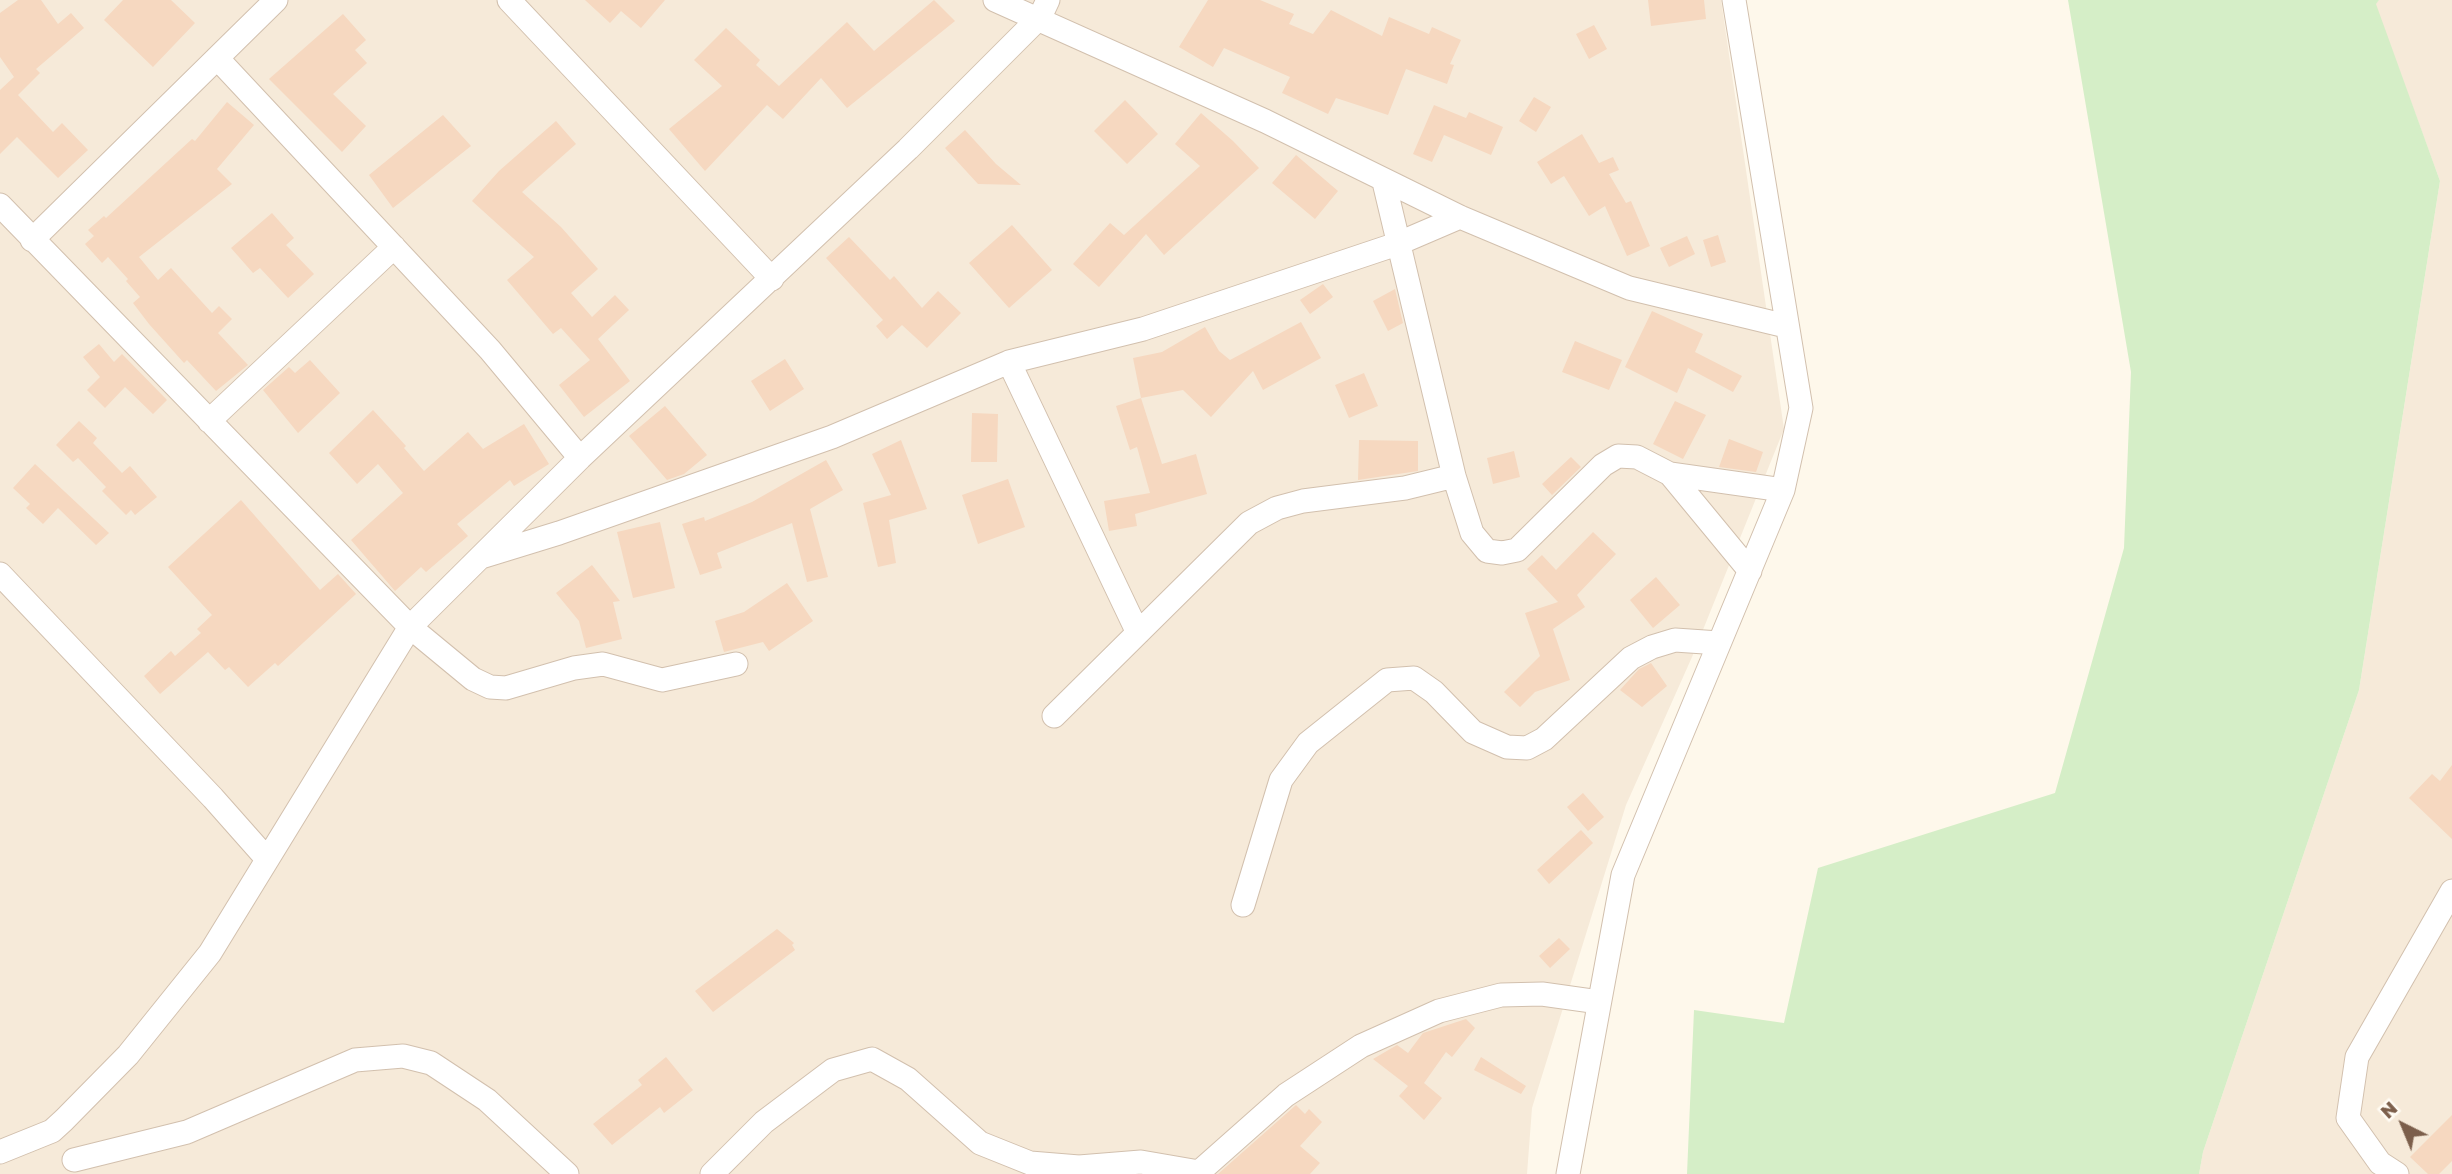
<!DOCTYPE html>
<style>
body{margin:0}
#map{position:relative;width:2452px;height:1174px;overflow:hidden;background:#fef8eb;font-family:"Golos Text",sans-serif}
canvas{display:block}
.north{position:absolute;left:2368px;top:1090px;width:70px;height:70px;-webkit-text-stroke:5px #fffbf3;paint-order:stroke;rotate:317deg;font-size:19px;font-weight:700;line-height:28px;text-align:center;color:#7c5f4b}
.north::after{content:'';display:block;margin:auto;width:24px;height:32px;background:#7c5f4b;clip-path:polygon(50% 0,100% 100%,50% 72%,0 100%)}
</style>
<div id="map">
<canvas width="2452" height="1174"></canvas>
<div class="north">N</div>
</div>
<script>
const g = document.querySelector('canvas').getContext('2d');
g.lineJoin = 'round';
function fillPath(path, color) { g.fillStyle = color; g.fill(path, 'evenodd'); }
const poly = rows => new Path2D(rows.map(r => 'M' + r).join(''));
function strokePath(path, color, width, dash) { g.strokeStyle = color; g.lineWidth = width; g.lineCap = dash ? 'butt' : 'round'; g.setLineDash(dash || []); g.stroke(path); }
fillPath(poly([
 [0,0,1721,0,1784,429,1692,657,1626,805,1532,1108,1527,1174,0,1174],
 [2379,0,2452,0,2452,1174,2199,1174,2203,1152,2359,690,2440,181,2375,4]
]), '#f6ead9');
fillPath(poly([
 [2068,0,2379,0,2376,4,2440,181,2359,690,2203,1152,2199,1174,1687,1174,1694,1010,1784,1023,1818,868,2055,793,2124,548,2131,372]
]), '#d5eec7');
fillPath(poly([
 [18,0,41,0,58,24,71,13,84,28,36,69,40,73,18,95,53,132,62,123,88,150,58,178,17,137,0,154,0,90,14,77,0,57,0,13],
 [123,0,171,0,195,23,153,67,104,20],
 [585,0,665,0,641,28,621,11,610,23],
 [934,0,955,21,847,108,821,78,783,119,767,105,705,171,669,129,722,86,694,60,726,28,760,60,756,65,779,86,847,22,874,51],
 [1208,0,1260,0,1294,14,1289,24,1313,34,1331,10,1382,36,1389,17,1429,34,1432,27,1461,40,1450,64,1454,65,1447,84,1406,69,1388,115,1336,98,1328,114,1282,93,1290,77,1224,48,1213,67,1179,47],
 [1648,0,1704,0,1706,19,1651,26],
 [343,14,366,40,355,50,367,63,333,94,366,126,342,152,269,79],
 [1594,25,1607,49,1589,59,1576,34],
 [1534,97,1551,107,1536,132,1519,121],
 [1125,100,1158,134,1127,164,1094,131],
 [227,102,254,125,217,169,232,184,139,257,158,280,171,268,212,313,219,306,232,319,218,333,248,365,216,391,187,360,184,363,149,324,133,303,140,297,126,281,128,279,108,257,102,263,85,244,94,236,88,230,104,216,106,218,192,139,195,141],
 [1434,105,1466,118,1469,112,1503,127,1491,155,1444,135,1432,162,1413,154],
 [1201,113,1233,141,1259,168,1164,255,1146,234,1099,287,1073,264,1110,223,1124,235,1200,166,1175,144],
 [443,115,471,146,393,208,369,175],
 [556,121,576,144,522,192,561,227,598,269,571,293,592,317,615,295,629,310,598,339,630,381,584,417,559,385,590,360,561,328,553,334,507,280,534,257,472,201,499,171],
 [965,130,996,164,1021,185,978,184,945,148],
 [1582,134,1599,163,1613,157,1619,170,1609,174,1626,203,1631,201,1650,246,1627,256,1605,206,1589,216,1564,176,1551,184,1537,162],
 [1296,155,1338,191,1315,219,1272,183],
 [272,213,294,238,286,245,314,274,288,298,260,268,253,273,231,248],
 [1012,225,1052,270,1009,308,969,263],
 [1718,235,1726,262,1711,267,1703,240],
 [1687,236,1695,254,1669,267,1660,248],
 [849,237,890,280,894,276,922,308,938,291,961,313,927,348,902,325,887,339,876,326,883,320,826,258],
 [1323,284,1333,297,1310,314,1300,300],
 [1395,289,1403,323,1388,331,1373,301],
 [1652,311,1703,334,1695,352,1742,376,1733,392,1688,368,1677,393,1625,367],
 [1301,322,1321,358,1263,390,1253,371,1211,417,1183,390,1141,398,1133,358,1162,352,1205,327,1219,351,1230,360],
 [1575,341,1622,360,1609,390,1562,372],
 [99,344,114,362,122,354,167,400,153,414,125,387,105,408,87,390,100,377,83,357],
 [785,359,804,389,770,411,751,381],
 [310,360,340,393,298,433,263,390,289,367,295,373],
 [1364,373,1378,406,1349,418,1335,385],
 [1141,398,1162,464,1196,454,1207,494,1135,514,1137,526,1109,531,1104,501,1150,493,1137,447,1130,450,1116,406],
 [1675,401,1706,415,1683,459,1653,444],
 [665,406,707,455,684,474,667,480,629,436],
 [373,410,406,446,404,448,424,471,468,432,483,449,524,424,549,464,514,486,510,480,457,524,468,536,426,572,421,567,395,591,351,540,403,493,378,464,357,484,329,453],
 [972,413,998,414,997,462,971,462],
 [79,421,97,438,93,443,122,473,130,466,157,497,135,515,131,510,126,515,102,491,106,487,78,458,73,462,56,445],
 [1729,439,1763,452,1756,472,1719,467],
 [901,440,927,509,889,520,896,563,878,567,863,503,891,495,872,454],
 [1359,440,1418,441,1418,471,1358,480],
 [1514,451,1520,477,1493,484,1487,458],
 [1571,457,1581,467,1552,495,1542,484],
 [826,460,843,490,810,509,828,577,807,582,792,523,717,553,722,568,700,575,682,524,704,517,705,521,752,502],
 [35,464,109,533,96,545,58,508,43,524,26,508,30,504,13,488],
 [1008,479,1025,527,978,544,962,495],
 [241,500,320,590,338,574,356,594,278,666,275,663,248,687,229,667,225,670,208,652,160,694,144,676,171,651,175,656,201,633,197,629,212,615,168,567],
 [660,522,675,588,633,598,617,532],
 [1593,532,1616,554,1577,595,1585,607,1553,629,1570,680,1535,692,1520,707,1504,692,1540,656,1525,613,1558,602,1527,569,1542,555,1556,570],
 [592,565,620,601,613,602,622,639,586,648,579,621,556,593],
 [1656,577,1680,605,1653,628,1630,600],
 [787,583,813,621,769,651,763,642,724,652,715,621,744,612],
 [1651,663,1667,686,1642,707,1620,690,1639,669],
 [2452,765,2452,839,2409,798,2432,774,2440,781],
 [1583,793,1604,817,1588,831,1567,807],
 [1581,830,1593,843,1549,884,1537,870],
 [777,929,794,943,792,945,795,950,713,1012,695,991],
 [1559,938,1570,949,1550,968,1539,956],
 [1466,1019,1475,1028,1452,1057,1446,1052,1424,1083,1442,1098,1424,1120,1399,1096,1408,1086,1373,1059,1397,1045,1408,1053,1423,1033],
 [666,1057,693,1090,664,1113,660,1107,612,1145,593,1124,642,1085,638,1080],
 [1481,1057,1526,1086,1521,1094,1474,1070],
 [1296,1105,1305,1114,1309,1109,1322,1122,1300,1146,1320,1163,1310,1174,1218,1174],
 [2452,1115,2452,1161,2439,1174,2428,1174,2410,1157]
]), '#f6d8c0');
const minor = poly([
 [509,0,772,279],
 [995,0,1265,121,1460,217,1629,288,1786,326],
 [217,58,490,350,580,458],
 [1384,182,1454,476,1472,533,1487,551,1502,553,1517,550,1603,465,1618,456,1637,457,1670,474,1783,490],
 [0,205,410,627,473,679,490,687,506,688,574,668,603,664,662,680,736,664],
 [32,240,276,0],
 [1009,362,1138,633],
 [209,421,394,247],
 [1670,474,1750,571],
 [481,557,559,533,832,437,1009,362,1143,329,1397,244,1460,217],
 [0,574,213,798,267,859],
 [1054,716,1249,523,1277,508,1303,501,1405,488,1454,476],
 [1243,905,1281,780,1308,743,1387,680,1414,678,1434,692,1473,732,1507,747,1527,748,1544,739,1631,658,1652,647,1675,640,1719,643],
 [0,1152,52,1131,64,1120,128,1055,210,953,410,627,580,458,908,149,1040,17,1048,0],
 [74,1160,187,1132,355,1060,403,1056,431,1063,487,1100,567,1174],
 [712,1174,764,1122,833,1070,872,1059,908,1079,980,1143,1030,1163,1079,1167,1141,1162,1199,1172,1286,1095,1361,1046,1439,1011,1501,995,1542,994,1599,1002],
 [1568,1174,1623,875,1783,490,1801,408,1734,0],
 [2397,1174,2380,1163,2348,1118,2357,1057,2452,891]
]);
strokePath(minor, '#d2c0ae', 25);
strokePath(minor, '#fff', 23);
</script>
